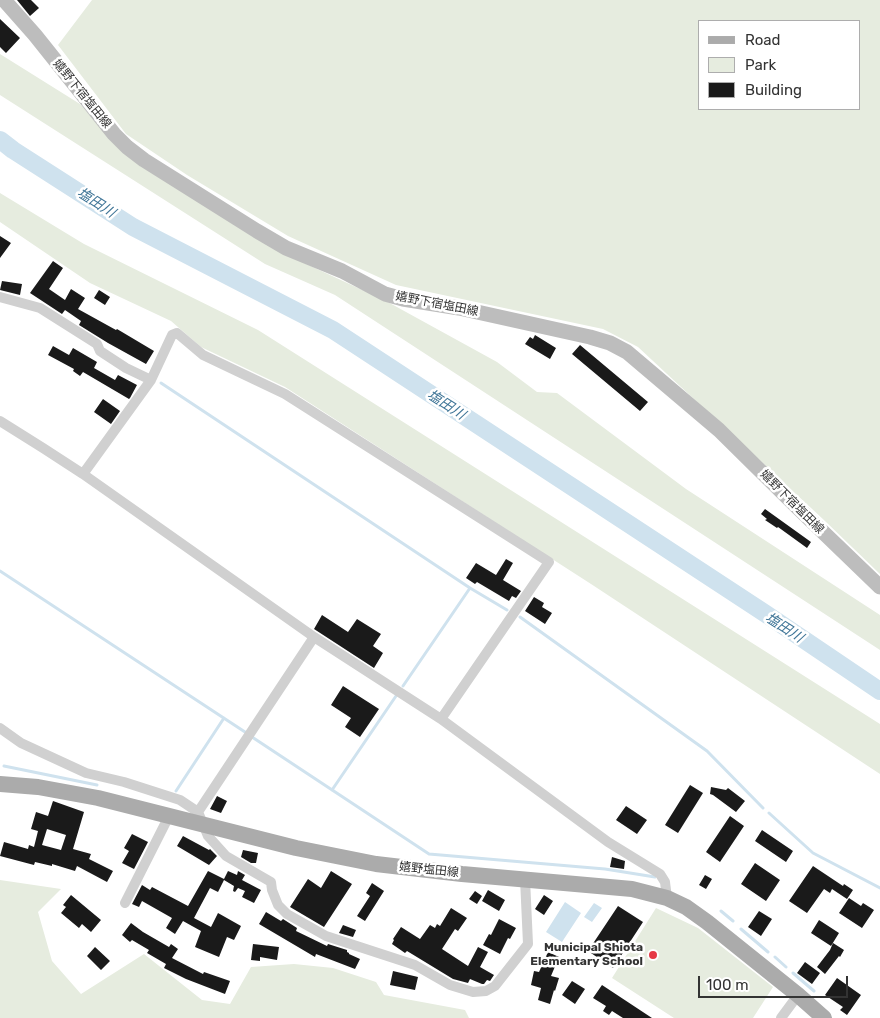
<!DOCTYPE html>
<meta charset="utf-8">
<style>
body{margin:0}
#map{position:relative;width:880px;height:1018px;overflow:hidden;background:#fff;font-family:Rubik,sans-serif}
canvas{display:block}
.legend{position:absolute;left:698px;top:20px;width:162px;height:90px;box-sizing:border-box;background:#fff;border:1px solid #adadad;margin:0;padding:6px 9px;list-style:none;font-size:15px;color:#333}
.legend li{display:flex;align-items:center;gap:10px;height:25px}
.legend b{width:25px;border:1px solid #adadad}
.scale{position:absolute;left:698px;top:976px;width:150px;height:22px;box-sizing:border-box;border:2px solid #333;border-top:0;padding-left:6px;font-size:15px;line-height:18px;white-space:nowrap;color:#333;-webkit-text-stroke:4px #fff;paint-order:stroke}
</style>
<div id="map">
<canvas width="880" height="1018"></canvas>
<ul class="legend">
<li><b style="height:6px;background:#ababab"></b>Road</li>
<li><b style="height:14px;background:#e6ecdf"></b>Park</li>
<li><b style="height:14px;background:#1a1a1a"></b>Building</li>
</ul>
<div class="scale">100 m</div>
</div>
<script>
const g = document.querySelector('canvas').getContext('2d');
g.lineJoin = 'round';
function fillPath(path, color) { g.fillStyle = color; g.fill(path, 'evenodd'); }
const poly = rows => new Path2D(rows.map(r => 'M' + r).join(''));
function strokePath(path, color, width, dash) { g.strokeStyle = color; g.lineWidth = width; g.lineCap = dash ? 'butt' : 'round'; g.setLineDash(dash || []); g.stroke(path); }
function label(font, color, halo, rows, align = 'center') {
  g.font = font + ' Rubik,"Noto Sans JP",sans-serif'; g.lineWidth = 5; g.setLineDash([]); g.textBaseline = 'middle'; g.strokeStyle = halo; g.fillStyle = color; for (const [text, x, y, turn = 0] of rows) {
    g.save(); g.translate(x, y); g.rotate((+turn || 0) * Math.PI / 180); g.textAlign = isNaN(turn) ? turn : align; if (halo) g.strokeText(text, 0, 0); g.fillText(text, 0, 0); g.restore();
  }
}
fillPath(poly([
 [92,0,880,0,880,574,825,521,638,347,603,329,396,285,288,236,187,175,126,134,58,45],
 [699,21,859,21,859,109,699,109],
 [0,54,80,104,120,149,272,248,386,301,497,362,537,392,557,393,686,489,880,615,880,650,335,295,265,264,0,95],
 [0,193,84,244,258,330,880,724,880,774,591,584,285,387,201,347,171,321,90,283,0,222],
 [0,880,61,889,38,912,52,961,81,994,144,954,202,1000,230,1004,251,967,294,964,333,968,376,982,384,995,465,1010,469,1018,0,1018],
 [656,908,698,928,773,987,753,1018,674,1018,612,978]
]), '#e6ecdf');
fillPath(poly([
 [565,902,581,913,562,942,546,932],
 [594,903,602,908,592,922,584,917]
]), '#cfe2ee');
strokePath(poly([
 [161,383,470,588],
 [0,571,245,732],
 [520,617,707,751,763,808],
 [403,686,470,588,507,610],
 [252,737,429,854,605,869,655,877],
 [4,766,97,785],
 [332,790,396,696],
 [176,791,224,718],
 [769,813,813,853,880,888],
 [721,911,733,921],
 [741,929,768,952],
 [775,957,786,967],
 [793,973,814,991]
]), '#cfe2ee', 3);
strokePath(poly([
 [0,140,13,150,133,227,333,330,766,614,880,691]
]), '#cfe2ee', 18);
fillPath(poly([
 [17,0,31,0,39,8,30,16],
 [0,19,20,38,6,53,0,47],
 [0,236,11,243,0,258],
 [53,261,63,268,49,289,65,300,71,289,85,298,78,309,116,330,117,329,154,351,146,364,108,343,79,325,81,321,65,310,62,314,30,293],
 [2,281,22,284,20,295,0,290],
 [99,290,110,297,105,305,94,298],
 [535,335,556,348,550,359,525,344,530,337,533,339],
 [580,345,648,402,640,411,572,354],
 [53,346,69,355,73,348,97,362,94,368,115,380,118,375,137,385,130,398,129,399,83,372,80,376,73,371,74,369,48,355],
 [103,399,120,411,111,424,94,412],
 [765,509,811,542,807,548,778,527,777,528,765,520,767,519,761,514],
 [506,559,513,563,503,580,521,591,516,598,512,596,509,601,477,582,475,584,466,578,476,563,496,575],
 [534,597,544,603,542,607,552,613,545,624,525,611],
 [322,615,348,632,357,619,381,634,373,646,383,653,374,668,314,629],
 [343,686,379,709,360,737,345,727,351,718,331,705],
 [690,785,703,793,678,833,665,825],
 [711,787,726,790,728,788,745,801,736,812,713,795,710,794],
 [217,796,227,801,221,813,210,809],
 [53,801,84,812,73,849,91,854,89,859,113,871,107,882,77,866,75,871,52,864,52,866,35,862,34,865,0,856,4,842,28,849,29,845,34,847,38,831,31,829,36,812,48,816],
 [47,829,66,835,61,850,42,845],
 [626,806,647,820,637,834,616,820],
 [730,816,744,826,720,862,706,852],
 [762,830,793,851,786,862,755,841],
 [132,834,148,842,134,869,122,863,129,851,124,848],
 [183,836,209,850,210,849,217,856,209,865,177,846],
 [243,850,258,853,256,863,251,863,241,857],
 [612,857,625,861,624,869,610,867],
 [755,863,780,880,766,901,741,884],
 [813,866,843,886,844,884,853,890,847,899,832,889,830,893,824,889,807,913,789,901],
 [208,871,224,879,228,871,237,875,238,871,245,875,242,880,261,890,254,903,242,897,245,891,238,888,235,892,233,891,234,886,224,880,218,892,210,888,194,918,211,927,218,913,241,926,234,940,227,937,219,957,195,947,201,931,183,921,175,934,166,928,172,918,142,901,139,907,132,904,142,885,150,890,152,887,188,906],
 [331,871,352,884,324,927,290,907,308,879,321,888],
 [705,875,712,879,706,889,699,885],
 [372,883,384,891,365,921,357,916,370,896,366,893],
 [488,890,505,900,499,911,482,901],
 [475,891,482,896,477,904,469,899],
 [71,895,101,920,91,932,82,924,79,928,61,913,66,907,63,905],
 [544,895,553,901,544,915,535,909],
 [849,898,861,906,863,903,874,910,862,928,839,913],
 [618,906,643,922,613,968,588,951],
 [451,908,467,918,458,931,455,929,442,949,468,966,478,947,488,952,480,967,494,975,490,981,487,980,484,984,482,984,470,979,468,983,453,979,407,951,405,953,392,944,394,940,393,939,401,927,420,939,430,925,435,928,437,924,440,926],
 [759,911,772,919,761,936,748,927],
 [266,912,281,921,283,919,297,928,296,931,327,946,328,944,347,950,347,952,349,953,349,954,360,959,355,969,316,954,315,957,259,924],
 [499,919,516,928,510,939,508,938,500,954,483,945,489,934,491,935],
 [819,920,839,933,831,946,811,933],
 [131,923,143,932,169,947,171,944,178,949,172,958,203,974,204,972,230,981,225,994,186,979,164,968,166,964,147,953,149,950,132,940,130,942,122,935],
 [343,925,356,930,353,937,339,933],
 [833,943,844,950,840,957,839,956,825,974,817,967,830,950],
 [253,944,279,947,277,960,260,957,260,961,251,960],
 [95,947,110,961,101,970,87,956],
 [548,952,559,957,551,976,559,978,555,991,554,990,550,1004,538,1000,541,988,531,985,534,971,539,972],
 [805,962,820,973,812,984,797,973],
 [393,971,418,977,415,990,390,985],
 [837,978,861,995,847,1015,840,1010,843,1007,825,995],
 [572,981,585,989,575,1004,562,995],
 [602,985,652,1018,623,1018,612,1011,609,1015,603,1011,606,1006,593,998]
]), '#1a1a1a');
strokePath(poly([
 [0,297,40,308,97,344,100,351,126,368,151,380],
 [0,421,43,448,83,474,314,637,441,719,608,842,660,874,665,882,667,898],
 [83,474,151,380,172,335,177,333,203,355,285,394,549,562,441,719],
 [314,637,198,812,208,836,226,856,271,882,272,890,278,905,287,914,326,936,415,965,450,985,473,992,486,991,495,986,528,944,525,879],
 [0,728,21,743,86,773,124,782,180,800,198,812],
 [125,903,169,816],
 [781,1018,798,995]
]), '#d0d0d0', 10);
strokePath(poly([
 [4,0,35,35,114,134,127,147,144,160,257,231,286,248,342,271,385,294,403,299,459,308,590,337,610,343,627,352,719,430,798,508,880,587]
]), '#bdbdbd', 15);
strokePath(poly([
 [0,784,38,787,98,798,296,848,376,864,462,874,632,889,667,898,686,907,707,922,798,995,824,1018]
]), '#ababab', 16);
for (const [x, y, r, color] of [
 [653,955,5,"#e63946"]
]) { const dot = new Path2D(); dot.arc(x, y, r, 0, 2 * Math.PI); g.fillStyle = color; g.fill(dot); strokePath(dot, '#fff', 2); }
label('12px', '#333', '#fff', [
 ["嬉野下宿塩田線",82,94,51],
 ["嬉野下宿塩田線",437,304,11],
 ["嬉野下宿塩田線",792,502,45],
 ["嬉野塩田線",429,870,6]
]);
label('bold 12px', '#333', '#fff', [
 ["Municipal Shiota",643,948],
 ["Elementary School",643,962]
], 'right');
label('italic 14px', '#3f7597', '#fff', [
 ["塩田川",96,203,33],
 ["塩田川",446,405,33],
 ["塩田川",784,628,33]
]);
</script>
